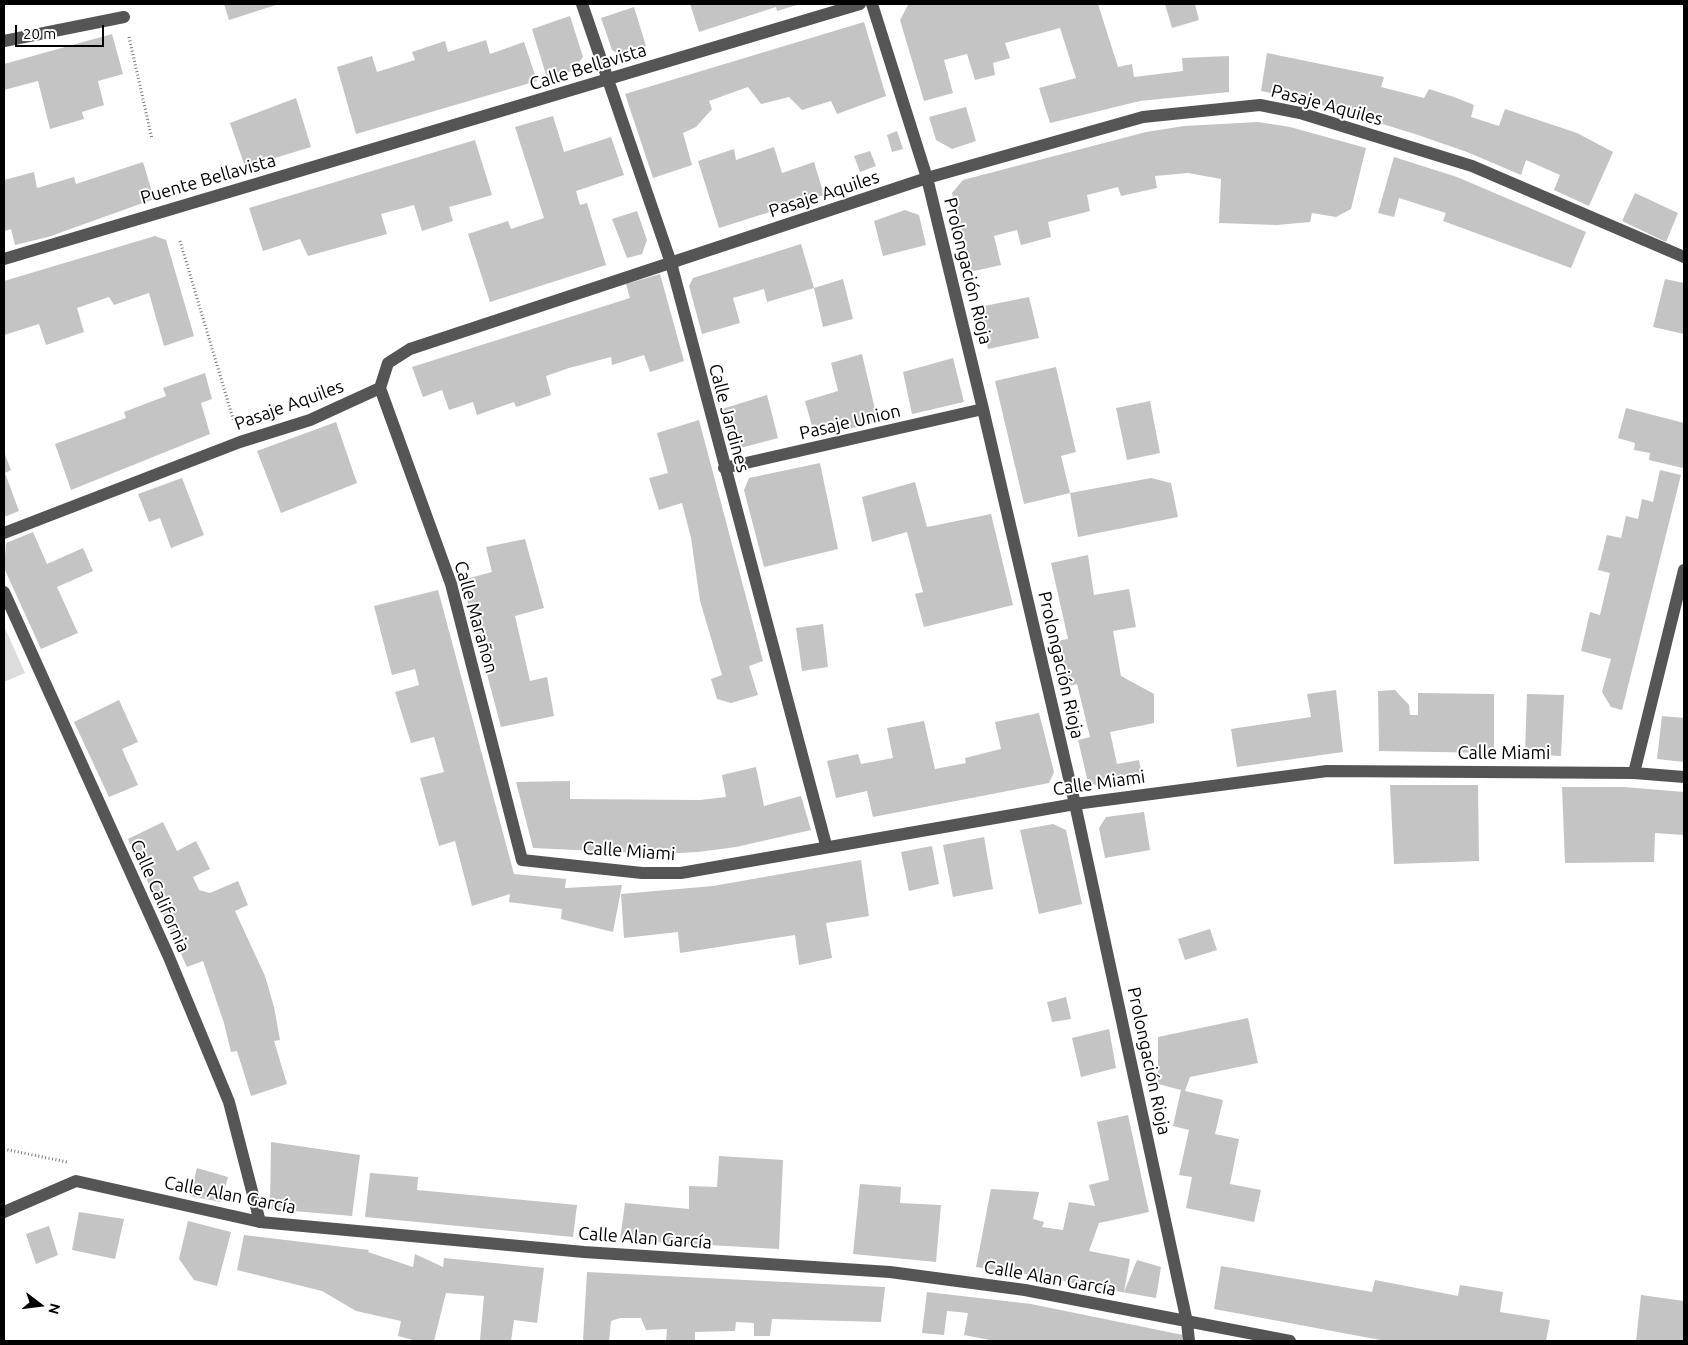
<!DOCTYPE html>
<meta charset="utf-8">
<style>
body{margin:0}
#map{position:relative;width:1688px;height:1345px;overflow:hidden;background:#fff;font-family:Ubuntu,sans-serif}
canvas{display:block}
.frame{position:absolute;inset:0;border:5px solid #000;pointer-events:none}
.north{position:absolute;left:15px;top:1280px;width:50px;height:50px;-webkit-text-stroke:4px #fff;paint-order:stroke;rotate:105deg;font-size:14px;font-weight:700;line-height:20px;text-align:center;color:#000}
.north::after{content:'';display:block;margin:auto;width:18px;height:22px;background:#000;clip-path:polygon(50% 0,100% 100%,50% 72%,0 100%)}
.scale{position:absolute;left:15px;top:25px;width:89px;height:22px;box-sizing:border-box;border:2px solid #000;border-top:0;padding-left:6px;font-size:15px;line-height:18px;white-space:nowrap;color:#000;-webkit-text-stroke:4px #fff;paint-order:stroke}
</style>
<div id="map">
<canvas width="1688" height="1345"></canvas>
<div class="frame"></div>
<div class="north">N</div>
<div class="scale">20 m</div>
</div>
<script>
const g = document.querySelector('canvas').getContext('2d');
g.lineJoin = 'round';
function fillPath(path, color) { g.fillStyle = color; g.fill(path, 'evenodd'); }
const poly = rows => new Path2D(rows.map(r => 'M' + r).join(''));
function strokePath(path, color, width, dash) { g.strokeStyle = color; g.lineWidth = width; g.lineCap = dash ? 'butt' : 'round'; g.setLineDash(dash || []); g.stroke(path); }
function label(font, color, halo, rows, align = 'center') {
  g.font = font + ' Ubuntu,sans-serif'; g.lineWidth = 4; g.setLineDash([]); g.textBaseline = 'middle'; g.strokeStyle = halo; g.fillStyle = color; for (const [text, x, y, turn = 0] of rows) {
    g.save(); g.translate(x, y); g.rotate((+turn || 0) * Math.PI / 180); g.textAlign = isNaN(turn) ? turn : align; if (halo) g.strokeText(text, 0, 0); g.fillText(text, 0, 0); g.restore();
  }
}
fillPath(poly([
 [4,626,25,673,4,682]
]), '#dcdcdc');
fillPath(poly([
 [224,4,279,4,229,20],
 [690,4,800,4,777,11,776,7,699,32],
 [912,4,1098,4,1118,67,1132,64,1134,77,1183,71,1182,58,1229,56,1229,92,1140,101,1050,123,1039,88,1076,78,1060,28,1005,43,1010,58,993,63,995,75,975,80,967,54,944,60,953,93,924,101,900,20,908,5],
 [1165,4,1195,4,1199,20,1172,28],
 [634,7,646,46,620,55,612,50,601,18],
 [570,16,583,57,572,71,547,78,532,29],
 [864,22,886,96,837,114,831,101,802,110,789,97,761,104,748,87,709,101,712,109,696,127,683,133,692,165,653,178,625,94],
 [112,34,123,74,98,81,104,105,82,112,84,119,50,129,38,81,4,90,4,64],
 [486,40,490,54,524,42,537,81,356,134,337,67,372,56,377,72,415,60,412,52,445,41,448,52],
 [1267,53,1384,77,1381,87,1424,98,1429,89,1454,97,1474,105,1471,117,1499,126,1505,109,1577,133,1613,152,1589,206,1554,190,1560,175,1526,160,1521,175,1467,152,1415,134,1301,99,1261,91],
 [296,98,311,147,245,167,230,123],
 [966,107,976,141,952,149,936,140,929,117],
 [553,116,564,152,611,137,624,175,576,191,580,205,587,203,606,265,490,302,468,234,508,221,511,229,544,218,515,127],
 [1258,122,1290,127,1366,148,1351,209,1336,217,1312,213,1310,222,1277,225,1219,223,1221,179,1188,173,1155,176,1157,188,1121,196,1118,187,1087,195,1090,211,1048,222,1051,237,1021,245,1017,230,994,236,1001,265,970,272,952,193,963,180,1146,132,1184,126],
 [897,131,903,149,892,152,887,135],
 [475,140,492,195,449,207,453,221,422,231,414,205,381,214,387,234,308,256,300,239,263,251,249,208],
 [774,147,782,173,814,162,824,195,719,228,698,161,734,149,736,160],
 [870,151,876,166,860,172,854,156],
 [1394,157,1457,177,1586,232,1571,268,1443,221,1446,213,1399,198,1394,217,1378,213],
 [143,162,154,199,48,237,15,245,11,229,4,231,4,180,34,172,37,188,74,177,76,184],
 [1635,193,1678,213,1666,242,1622,221],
 [905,210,919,215,926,245,883,256,874,221],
 [637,211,647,240,642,254,627,258,612,219],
 [155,236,166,240,194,336,164,346,149,293,114,305,109,297,77,308,84,332,46,345,39,324,4,335,4,281],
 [801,244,814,288,767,302,764,289,733,298,740,323,702,334,689,286,693,278],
 [660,274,684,361,650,372,644,355,612,365,611,357,569,368,546,376,551,395,516,407,514,402,477,415,473,402,449,410,442,390,423,397,412,367,630,298,626,284],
 [843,279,853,319,823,327,814,288],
 [1665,279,1684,283,1684,334,1653,327],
 [1029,297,1039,338,988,349,979,307],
 [862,354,878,422,815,437,805,401,838,391,831,363],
 [953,358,964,402,912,414,903,372],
 [1056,367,1076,452,1061,456,1070,493,1151,478,1171,483,1178,517,1078,537,1070,493,1024,504,995,381],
 [205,373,212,399,201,403,210,434,71,490,55,444,126,418,124,412,166,396,163,388],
 [767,395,778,438,733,450,722,409],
 [1150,401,1160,453,1127,460,1116,408],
 [1626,408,1684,423,1683,468,1649,460,1650,453,1634,450,1635,443,1618,438],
 [699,420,763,661,749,666,758,695,731,703,717,699,711,679,722,675,700,601,691,538,682,503,659,510,649,478,668,473,657,433],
 [336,422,357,483,281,513,257,451],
 [4,452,11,470,5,473,19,511,4,517],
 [820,463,838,549,764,567,744,490,749,478],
 [1660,470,1681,475,1622,710,1611,707,1602,692,1611,659,1581,651,1590,612,1600,615,1610,573,1598,570,1607,535,1621,538,1626,516,1638,519,1642,499,1653,502],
 [182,478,204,535,171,548,160,518,149,522,138,494],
 [915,482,927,527,991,514,1013,605,924,627,915,594,923,592,907,532,872,542,862,497],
 [33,532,47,564,83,548,93,571,57,587,78,633,41,649,4,568,6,543],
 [525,539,544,608,515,616,530,681,547,677,554,716,501,727,462,580,492,572,486,547],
 [1088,555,1094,595,1129,589,1136,627,1113,631,1121,676,1154,694,1154,723,1110,732,1117,764,1139,760,1143,780,1098,786,1088,782,1078,740,1090,737,1077,684,1066,687,1055,641,1068,639,1051,563],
 [438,590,514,874,566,879,565,888,622,885,613,932,561,919,562,909,509,902,510,894,472,906,455,841,439,846,420,778,444,772,434,737,411,743,395,692,419,685,415,669,392,675,374,606],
 [823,624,828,667,802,671,796,628],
 [1336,690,1343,752,1237,767,1231,729,1311,717,1307,694],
 [1395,690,1409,705,1410,715,1418,715,1418,693,1494,694,1494,753,1379,751,1378,691],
 [1527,694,1564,695,1561,756,1525,754],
 [119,700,138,742,122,749,138,785,109,797,74,722],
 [1039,713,1054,772,1049,783,873,817,867,791,836,798,827,761,858,754,861,764,893,758,887,728,924,721,935,769,966,763,965,758,1001,749,995,722],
 [1662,716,1684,718,1684,762,1657,759],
 [756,767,764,806,801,796,811,830,736,847,698,852,660,854,533,848,516,782,570,781,570,799,700,800,726,797,722,775],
 [1390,785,1478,785,1479,861,1394,864],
 [1562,787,1624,787,1684,792,1684,835,1655,833,1654,862,1565,863],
 [1144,812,1150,850,1105,858,1099,828,1106,817],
 [163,822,177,851,196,841,210,869,193,877,199,890,210,893,238,881,248,905,235,911,265,976,274,1007,280,1040,274,1041,287,1084,251,1096,237,1051,231,1052,224,1023,203,961,187,967,128,839],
 [1053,824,1066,830,1082,904,1039,914,1020,830],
 [984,837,993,889,953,897,943,845],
 [932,846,939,884,909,891,901,852],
 [861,860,869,916,826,923,832,958,799,965,795,935,680,953,678,932,624,938,621,894,713,886],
 [1210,929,1217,950,1185,960,1178,939],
 [1066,997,1071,1019,1052,1022,1047,1002],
 [1248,1018,1258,1063,1190,1077,1185,1091,1223,1100,1215,1134,1239,1139,1230,1184,1261,1190,1254,1222,1186,1208,1192,1177,1179,1175,1189,1130,1173,1126,1181,1090,1158,1084,1158,1037],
 [1109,1029,1116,1068,1081,1077,1072,1038],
 [1128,1115,1149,1212,1099,1223,1089,1251,1130,1259,1124,1292,1137,1260,1161,1267,1156,1298,1082,1285,1033,1275,976,1267,991,1189,1039,1192,1033,1219,1044,1222,1042,1227,1063,1230,1069,1202,1095,1206,1089,1185,1109,1180,1097,1122],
 [271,1142,360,1155,352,1216,270,1209],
 [719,1156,783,1160,779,1249,620,1240,625,1203,689,1209,689,1186,717,1187],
 [197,1168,228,1177,221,1202,190,1196],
 [370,1173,418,1177,417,1190,577,1205,573,1237,365,1217],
 [860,1184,901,1187,900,1203,941,1205,936,1262,853,1254],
 [79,1212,124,1219,115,1259,72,1250],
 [188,1221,231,1232,217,1286,194,1280,179,1259],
 [49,1226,58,1255,36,1264,26,1234],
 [244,1235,369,1250,368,1252,413,1267,415,1254,443,1267,444,1258,544,1268,537,1323,514,1320,511,1341,480,1340,484,1296,446,1293,434,1341,416,1341,398,1336,401,1321,356,1311,322,1291,237,1270],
 [1221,1266,1372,1292,1375,1280,1458,1296,1460,1285,1503,1292,1500,1312,1550,1320,1546,1341,1386,1341,1214,1309],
 [587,1272,844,1285,885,1287,881,1322,772,1319,770,1336,754,1336,754,1323,736,1322,735,1331,695,1332,695,1341,666,1341,667,1329,646,1330,641,1318,620,1318,611,1321,609,1341,583,1341],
 [927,1292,1031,1304,1183,1335,1182,1341,995,1341,964,1335,968,1313,947,1311,944,1335,922,1333],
 [1641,1295,1684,1301,1684,1341,1636,1341]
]), '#c4c4c4');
strokePath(poly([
 [129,37,152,139],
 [180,241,234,422],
 [4,1149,67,1162]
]), '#777', 3, [1, 2.5]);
strokePath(poly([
 [582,4,671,263,826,845],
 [872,4,927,178,983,409,1075,804,1187,1322,1189,1341],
 [4,41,124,17],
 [4,259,860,4],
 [380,388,451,584,522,860,642,873,681,873,1075,804,1327,771,1634,773,1684,777],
 [724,468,983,409],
 [4,533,240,442,310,420,380,388,388,363,410,349,927,178,1143,117,1260,105,1300,113,1472,166,1684,257],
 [4,592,168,955,229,1102,260,1222],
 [1634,773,1684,570],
 [4,1212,76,1181,260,1222,584,1252,890,1272,1025,1290,1290,1341]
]), '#555', 12);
label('18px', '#000', '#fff', [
 ["Calle Bellavista",588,67,-17],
 ["Pasaje Aquiles",1327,105,15],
 ["Puente Bellavista",208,179,-16],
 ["Pasaje Aquiles",824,194,-18],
 ["Prolongación Rioja",968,271,76],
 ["Pasaje Aquiles",289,405,-20],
 ["Calle Jardines",729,418,75],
 ["Pasaje Union",850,422,-13],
 ["Calle Marañon",476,617,74],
 ["Prolongación Rioja",1061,665,77],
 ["Calle Miami",1504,753],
 ["Calle Miami",1099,783,-8],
 ["Calle Miami",629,851,4],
 ["Calle California",160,896,66],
 ["Prolongación Rioja",1149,1061,78],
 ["Calle Alan García",230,1195,11],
 ["Calle Alan García",645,1238,4],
 ["Calle Alan García",1050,1278,10]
]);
</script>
